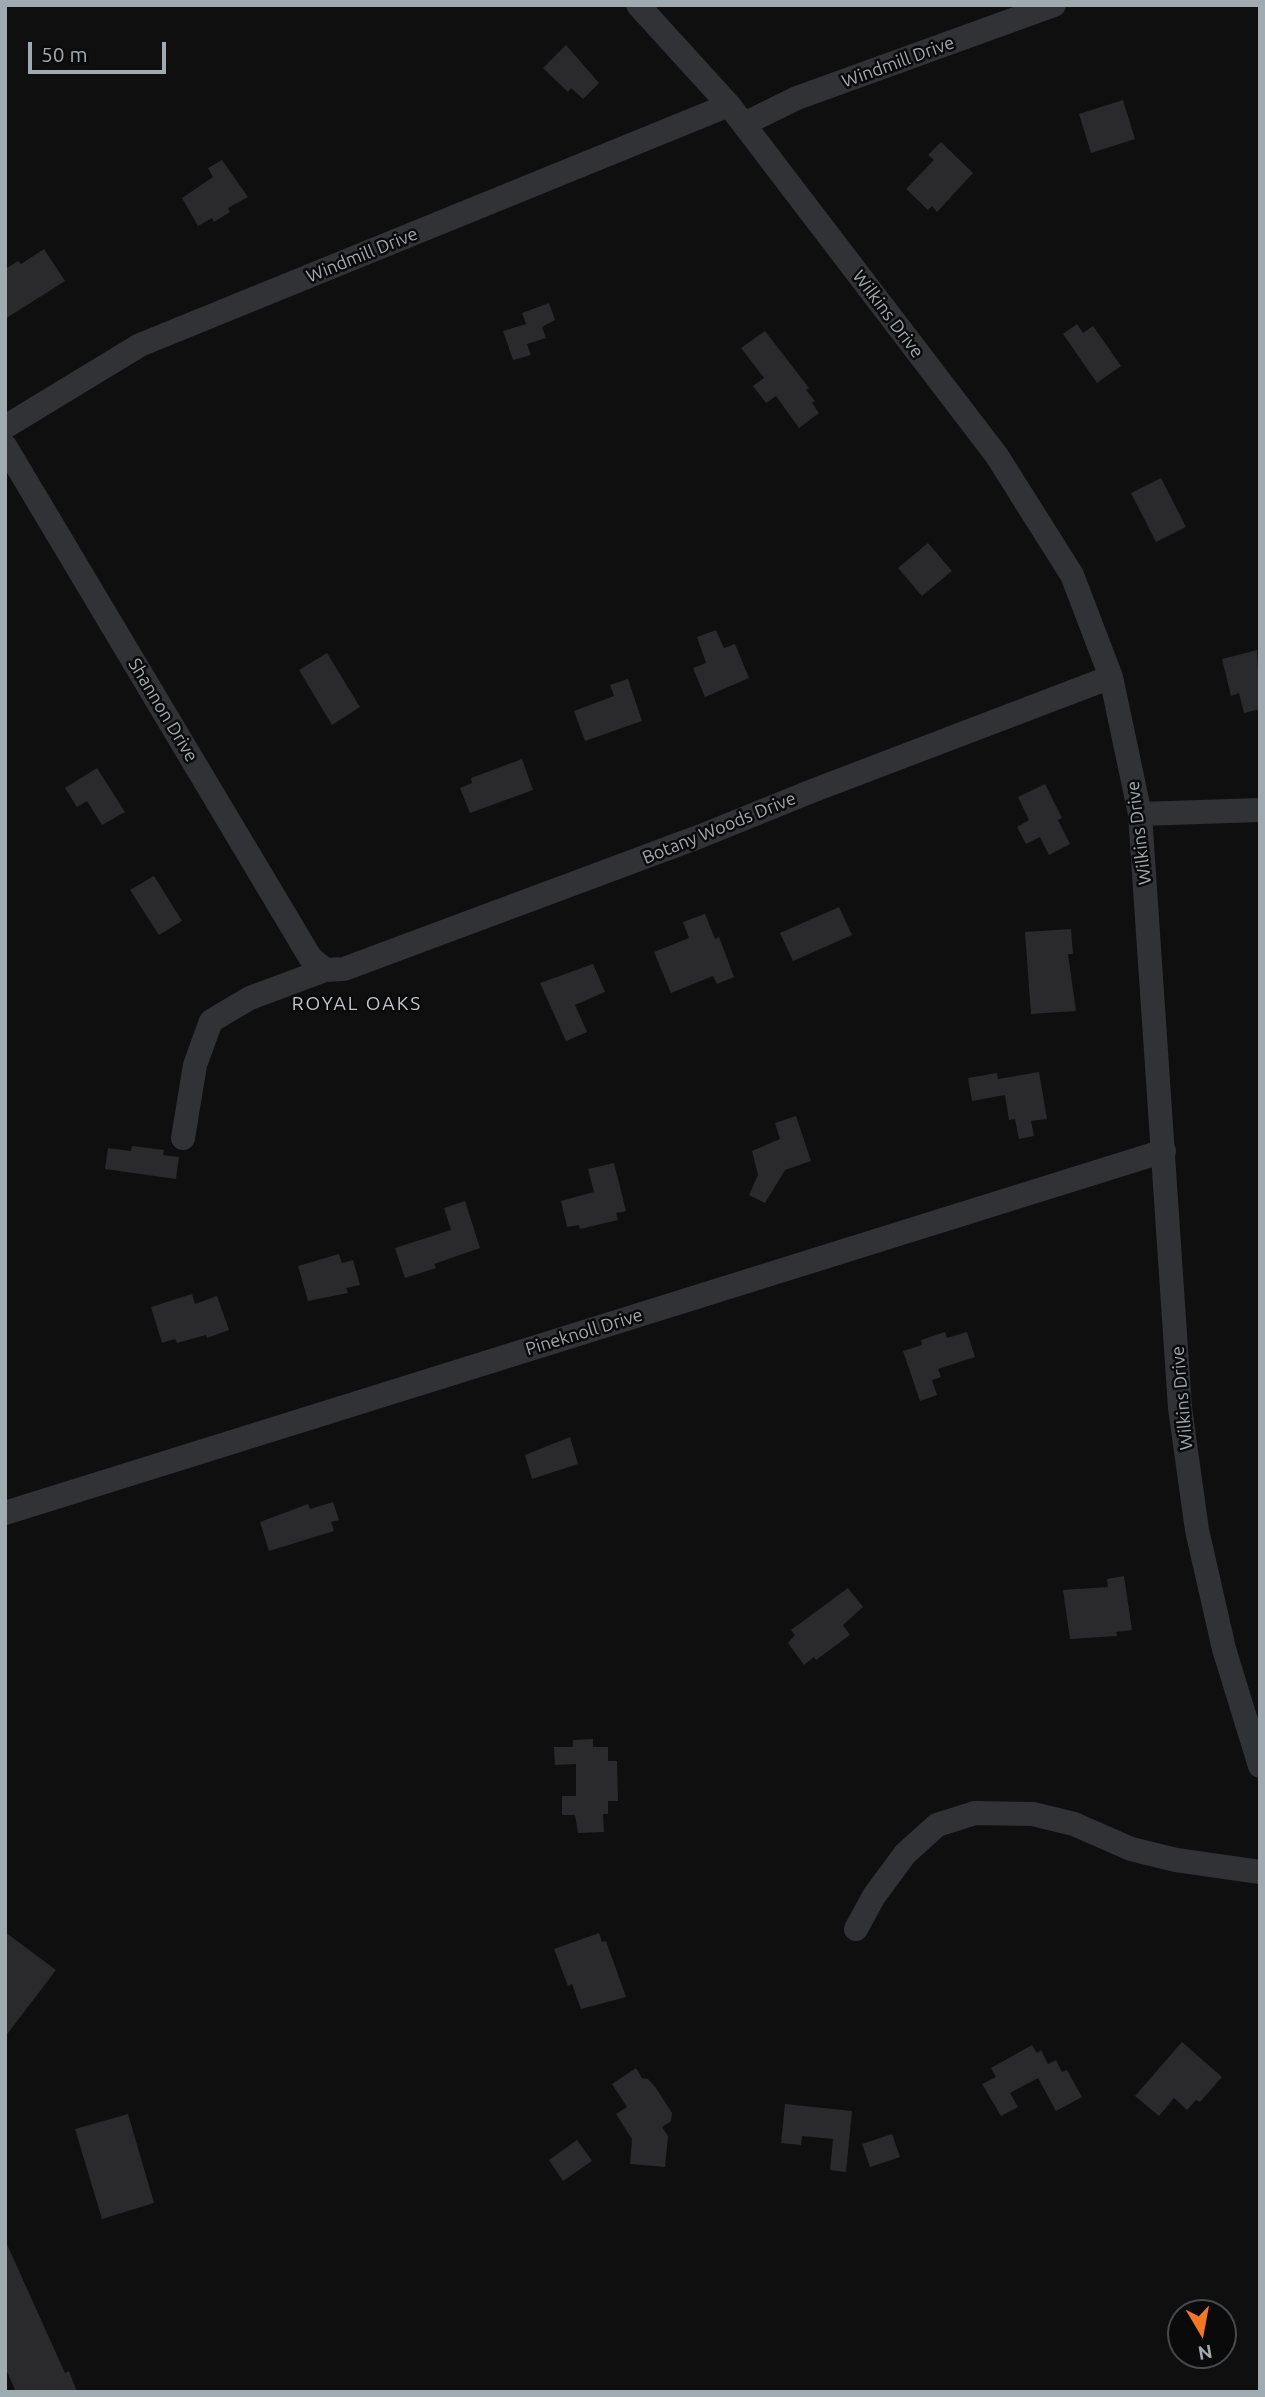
<!DOCTYPE html>
<style>
body{margin:0}
#map{position:relative;width:1265px;height:2397px;overflow:hidden;background:#0f0f10;font-family:Ubuntu,sans-serif}
canvas{display:block}
.frame{position:absolute;inset:0;border:7px solid #a0aab1;pointer-events:none}
.north{position:absolute;left:1167px;top:2299px;width:70px;height:70px;box-sizing:border-box;background:#0a0a0b;border:2px solid #464a4d;border-radius:50%;rotate:170deg;font-size:19px;font-weight:700;line-height:28px;text-align:center;color:#a0aab1}
.north::after{content:'';display:block;margin:auto;width:24px;height:32px;background:#f27725;clip-path:polygon(50% 0,100% 100%,50% 72%,0 100%)}
.scale{position:absolute;left:28px;top:42px;width:138px;height:32px;box-sizing:border-box;border:4px solid #a0aab1;border-top:0;padding-left:9px;font-size:21px;line-height:24px;white-space:nowrap;color:#a0aab1;-webkit-text-stroke:5px #0a0a0b;paint-order:stroke}
</style>
<div id="map">
<canvas width="1265" height="2397"></canvas>
<div class="frame"></div>
<div class="north">N</div>
<div class="scale">50 m</div>
</div>
<script>
const g = document.querySelector('canvas').getContext('2d');
g.lineJoin = 'round';
function fillPath(path, color) { g.fillStyle = color; g.fill(path, 'evenodd'); }
const poly = rows => new Path2D(rows.map(r => 'M' + r).join(''));
function strokePath(path, color, width, dash) { g.strokeStyle = color; g.lineWidth = width; g.lineCap = dash ? 'butt' : 'round'; g.setLineDash(dash || []); g.stroke(path); }
function label(font, color, halo, rows, align = 'center') {
  g.font = font + ' Ubuntu,sans-serif'; g.lineWidth = 5; g.setLineDash([]); g.textBaseline = 'middle'; g.strokeStyle = halo; g.fillStyle = color; for (const [text, x, y, turn = 0] of rows) {
    g.save(); g.translate(x, y); g.rotate((+turn || 0) * Math.PI / 180); g.textAlign = isNaN(turn) ? turn : align; if (halo) g.strokeText(text, 0, 0); g.fillText(text, 0, 0); g.restore();
  }
}
fillPath(poly([
 [566,45,599,83,583,99,571,88,568,92,543,68],
 [1123,100,1135,139,1091,153,1079,114],
 [941,142,973,173,937,212,932,206,928,210,906,189,934,160,928,155],
 [222,160,248,197,228,208,230,212,214,222,212,218,198,226,182,198,213,177,208,168],
 [44,249,65,281,5,319,5,269,18,261,21,264],
 [549,303,555,320,542,327,546,338,527,344,531,355,513,360,503,331,526,324,522,313],
 [1077,324,1083,333,1093,326,1121,366,1097,383,1063,334],
 [765,331,809,388,806,390,815,401,812,403,819,413,799,428,776,396,766,403,753,386,764,378,741,348],
 [1161,478,1186,527,1156,542,1131,493],
 [928,543,952,571,922,596,898,568],
 [716,630,724,648,735,644,749,678,705,697,693,668,706,663,697,637],
 [1257,650,1260,709,1244,713,1239,693,1231,696,1222,659],
 [327,653,360,707,332,725,299,670],
 [628,679,642,721,585,741,574,711,614,696,610,685],
 [522,759,533,790,470,813,460,788,472,783,471,778],
 [97,768,125,812,102,825,87,801,77,807,65,788],
 [1045,784,1062,818,1058,820,1070,844,1049,855,1040,837,1026,844,1017,827,1029,820,1018,797],
 [154,876,182,921,159,935,130,890],
 [839,907,852,935,793,961,780,933],
 [705,914,715,939,719,937,734,977,717,984,713,976,671,993,654,952,689,938,683,922],
 [1071,929,1073,954,1068,954,1076,1011,1031,1014,1025,932],
 [593,964,605,992,575,1005,587,1032,566,1041,540,983],
 [1039,1072,1047,1119,1031,1121,1034,1136,1019,1139,1015,1119,1009,1120,1005,1095,972,1101,968,1078,997,1073,998,1079],
 [796,1116,811,1161,785,1170,765,1203,749,1195,758,1175,752,1151,780,1139,775,1123],
 [132,1146,164,1150,163,1155,179,1157,176,1179,105,1169,108,1148,131,1151],
 [614,1163,626,1211,616,1213,618,1220,580,1229,579,1225,567,1227,561,1201,594,1192,588,1169],
 [465,1201,480,1248,434,1264,436,1268,405,1278,395,1248,451,1230,444,1208],
 [339,1254,342,1263,353,1260,360,1285,346,1288,348,1293,308,1301,298,1266],
 [192,1294,195,1304,217,1296,229,1330,207,1338,206,1335,177,1343,175,1339,162,1343,151,1307],
 [945,1332,947,1338,967,1332,975,1357,938,1369,941,1377,932,1380,937,1395,920,1401,903,1351,922,1345,921,1340],
 [570,1437,578,1464,532,1479,525,1455],
 [333,1502,339,1520,331,1522,334,1531,269,1551,260,1522,308,1504,310,1509],
 [1124,1576,1132,1630,1116,1632,1117,1636,1070,1639,1063,1590,1108,1587,1107,1579],
 [848,1588,863,1607,843,1625,850,1635,816,1660,814,1657,804,1665,788,1643,795,1635,791,1630],
 [593,1739,593,1747,608,1747,608,1761,617,1761,618,1801,608,1801,608,1814,603,1814,604,1832,578,1833,575,1815,562,1815,562,1796,576,1796,576,1764,555,1765,554,1747,573,1747,573,1740],
 [5,1932,56,1970,5,2037],
 [599,1933,602,1942,606,1941,626,1997,581,2009,572,1984,568,1986,554,1949],
 [1182,2042,1222,2077,1200,2102,1196,2100,1187,2110,1174,2098,1159,2116,1135,2096],
 [1032,2045,1037,2053,1041,2050,1048,2064,1056,2060,1062,2072,1067,2070,1082,2097,1056,2111,1038,2078,1010,2093,1018,2107,1001,2116,982,2084,996,2077,991,2068],
 [636,2068,642,2078,648,2079,656,2088,672,2113,671,2121,662,2127,668,2136,665,2167,630,2164,632,2139,616,2114,627,2107,612,2084],
 [785,2104,852,2111,846,2172,830,2170,833,2139,802,2136,801,2145,781,2143],
 [128,2114,154,2203,102,2219,75,2129],
 [892,2134,900,2157,870,2167,862,2144],
 [577,2140,592,2161,563,2181,549,2160],
 [5,2240,65,2373,69,2371,77,2392,16,2392,5,2367]
]), '#2a2a2c');
strokePath(poly([
 [638,5,729,105,997,456,1072,575,1111,677,1140,814,1180,1408,1197,1530,1224,1649,1260,1766],
 [744,124,797,98,1054,5],
 [5,427,140,345,729,105],
 [5,446,310,957,325,970],
 [1140,814,1260,810],
 [183,1138,195,1065,211,1021,250,998,325,970,344,969,701,836,812,791,1111,677],
 [5,1513,1164,1151],
 [856,1929,874,1896,905,1854,937,1825,975,1813,1033,1814,1074,1824,1131,1849,1176,1860,1260,1872]
]), '#303235', 24);
label('18px', '#a0aab1', '#0a0a0b', [
 ["Windmill Drive",898,62,-20],
 ["Windmill Drive",362,255,-22],
 ["Wilkins Drive",888,314,53],
 ["Shannon Drive",163,710,59],
 ["Botany Woods Drive",719,828,-22],
 ["Wilkins Drive",1139,833,-97],
 ["Pineknoll Drive",584,1332,-17],
 ["Wilkins Drive",1182,1398,-95]
]);
g.letterSpacing = '2px';
label('19px', '#c1c7cd', '#0a0a0b', [
 ["ROYAL OAKS",357,1004]
]);
g.letterSpacing = '0px';
</script>
